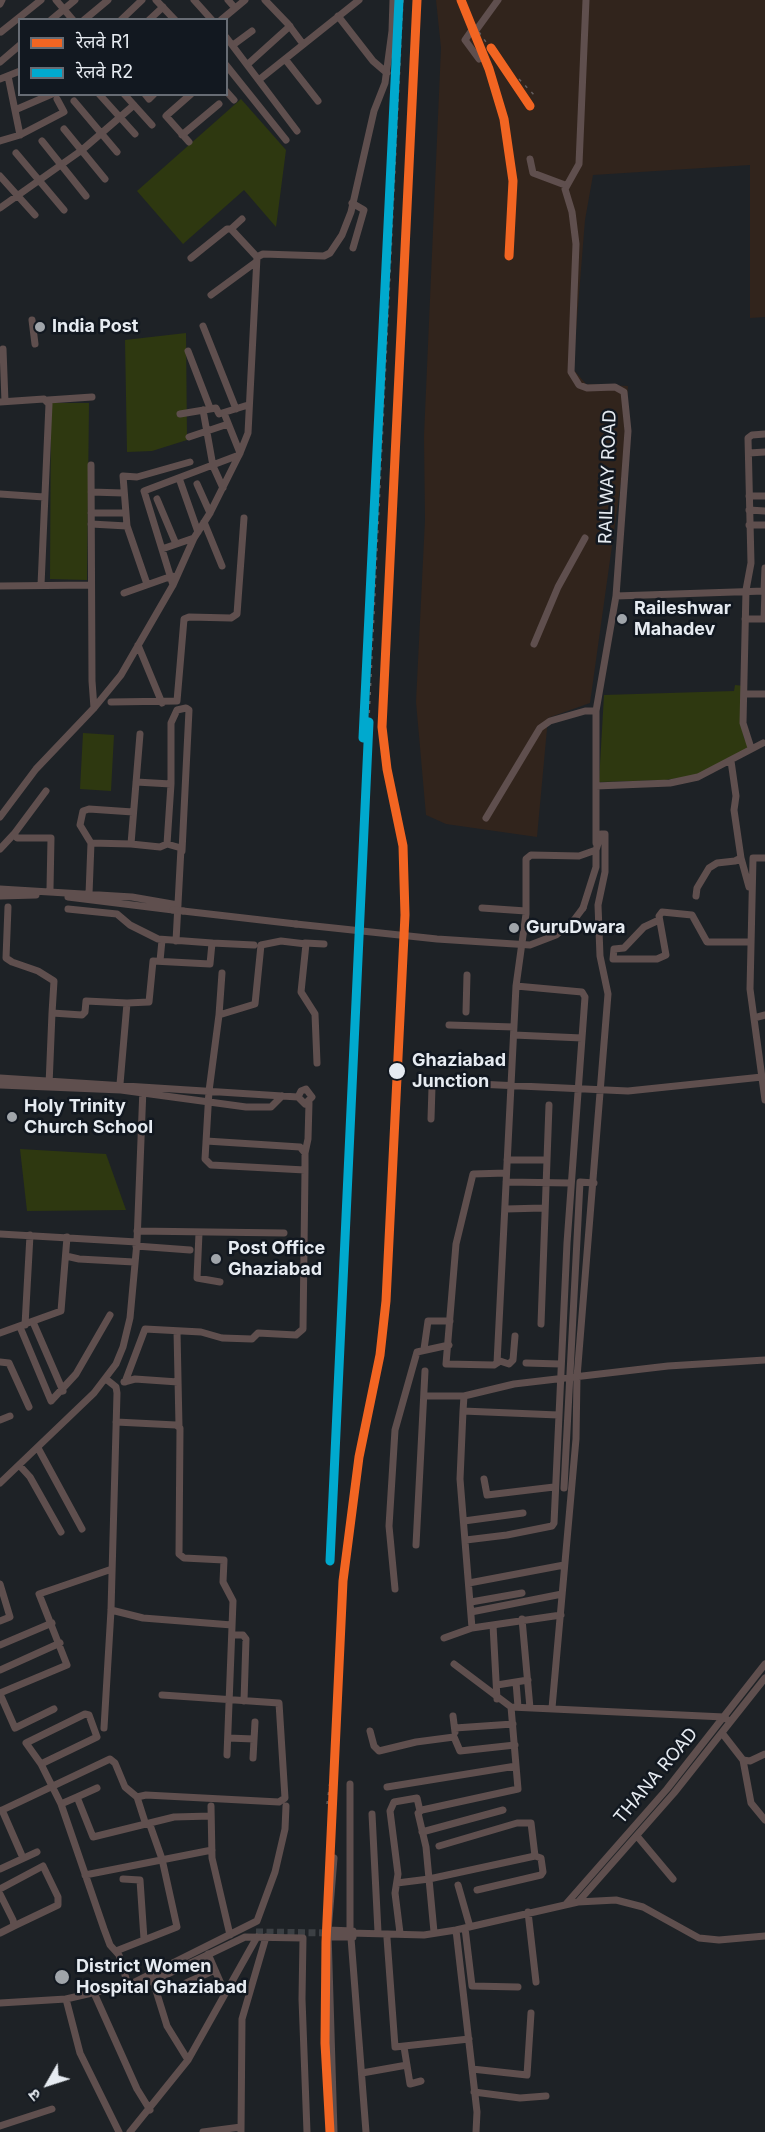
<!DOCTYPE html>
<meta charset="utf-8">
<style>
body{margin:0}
#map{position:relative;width:765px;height:2132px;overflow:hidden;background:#1e2226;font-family:Inter,"Noto Sans Devanagari",sans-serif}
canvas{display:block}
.legend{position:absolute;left:18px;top:18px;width:210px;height:78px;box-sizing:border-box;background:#121820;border:2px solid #676c74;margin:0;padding:8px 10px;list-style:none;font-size:18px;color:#e6ebf1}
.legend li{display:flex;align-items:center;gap:12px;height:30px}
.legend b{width:30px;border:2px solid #676c74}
.north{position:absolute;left:18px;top:2054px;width:60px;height:60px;-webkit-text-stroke:4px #121820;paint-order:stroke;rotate:231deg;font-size:16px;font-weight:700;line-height:24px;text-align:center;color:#e6ebf1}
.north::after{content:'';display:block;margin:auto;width:21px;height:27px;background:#e6ebf1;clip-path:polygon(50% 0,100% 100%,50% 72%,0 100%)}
</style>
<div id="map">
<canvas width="765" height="2132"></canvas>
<ul class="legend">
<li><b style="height:8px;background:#f26522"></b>रेलवे R1</li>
<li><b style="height:8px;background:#00a9ce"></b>रेलवे R2</li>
</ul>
<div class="north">उ</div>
</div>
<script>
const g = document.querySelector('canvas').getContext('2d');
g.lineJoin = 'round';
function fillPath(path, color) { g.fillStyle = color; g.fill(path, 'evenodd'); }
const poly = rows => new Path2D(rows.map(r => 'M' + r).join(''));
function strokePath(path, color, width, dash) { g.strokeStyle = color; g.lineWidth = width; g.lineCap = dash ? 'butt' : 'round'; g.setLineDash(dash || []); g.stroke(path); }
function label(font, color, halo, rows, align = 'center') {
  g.font = font + ' Inter,sans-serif'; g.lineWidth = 5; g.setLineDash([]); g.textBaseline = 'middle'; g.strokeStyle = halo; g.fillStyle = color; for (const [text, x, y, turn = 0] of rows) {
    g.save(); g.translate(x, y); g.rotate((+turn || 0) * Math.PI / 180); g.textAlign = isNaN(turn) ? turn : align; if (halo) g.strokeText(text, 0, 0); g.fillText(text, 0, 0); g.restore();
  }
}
fillPath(poly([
 [436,0,765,0,765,317,750,318,750,165,593,175,585,220,573,369,586,384,628,386,624,460,590,703,548,718,537,837,446,824,426,815,416,702,425,520,424,436,441,48]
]), '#31241c');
fillPath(poly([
 [241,99,286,150,276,227,244,190,183,244,137,191],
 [186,333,187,440,152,451,127,452,125,340],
 [51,403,89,403,87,580,50,579],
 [735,685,744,686,741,724,744,738,750,748,695,776,665,780,599,782,604,695,734,691],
 [83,733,114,735,111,791,80,789],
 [20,1149,106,1154,126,1210,27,1211]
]), '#2e3810');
strokePath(poly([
 [256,1932,332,1933]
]), '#3c4044', 7, [7, 3.5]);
strokePath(poly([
 [56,0,73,20],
 [156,0,175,20],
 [194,0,212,20],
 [228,0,235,8],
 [265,0,288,24,303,44],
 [586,0,579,164,565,189,572,212,576,244,571,372,579,385,587,388,615,387,624,392,628,431,616,596,596,711,596,843],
 [0,4,2,0],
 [338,16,373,61,387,73],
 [51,20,75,0],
 [84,20,108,0],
 [121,20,142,0],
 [149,20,163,7],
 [221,20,245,0],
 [1,32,41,0],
 [226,37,297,131],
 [233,45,252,31],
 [285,59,318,101],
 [479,59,465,40,472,30,477,29,498,0],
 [0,62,20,45],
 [248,64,290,26],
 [226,65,286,140],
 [8,76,20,135],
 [0,79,20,71],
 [260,79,359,0],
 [226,91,234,100],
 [99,94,135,134],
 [124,94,152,125],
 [145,94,149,99,154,94],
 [74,101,117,152],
 [15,110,52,94],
 [64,129,105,179],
 [182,135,219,104],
 [0,141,20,135,64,112,57,99],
 [42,141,86,196],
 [189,142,166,116,191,94],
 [16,153,64,210],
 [530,159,533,173,565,185],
 [0,176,35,215],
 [352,203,364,210,353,248],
 [0,208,82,150,134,105],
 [231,229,242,219],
 [191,258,227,229,231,229,257,257],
 [211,295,256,262],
 [32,320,35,344],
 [203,326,236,409],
 [3,349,5,402],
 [188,351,210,408],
 [48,400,92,397],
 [0,402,44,399,49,404,41,585],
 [203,410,213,466,223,488],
 [224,413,240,453],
 [180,414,216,408,219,414,248,405],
 [189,437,228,424],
 [749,453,765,452],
 [91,465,92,681,94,708],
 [179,478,198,532],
 [197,484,210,513],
 [91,492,123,493],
 [0,494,44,497],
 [749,496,765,496],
 [157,499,176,544],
 [749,510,765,511],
 [91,513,125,513],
 [204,522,222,566],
 [91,524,127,526],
 [749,525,765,525],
 [162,549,194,538],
 [147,584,127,526,123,476,137,477,190,462],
 [173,585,144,491,239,455],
 [0,586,91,585],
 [124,593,172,576],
 [616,596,764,591,765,568],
 [745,619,765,619],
 [764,619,765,591],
 [534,644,558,587,585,538],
 [138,645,162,703],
 [744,694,765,694],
 [111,702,177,701,184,619,189,617,231,618,237,614,244,518],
 [751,748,743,723,746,590,751,563,748,438,752,435,765,434],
 [136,782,171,784,167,844],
 [171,784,171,723,177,710,186,708,189,710,182,851],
 [596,786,670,783,698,777,763,743],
 [46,791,14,834,17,838,51,838,50,889],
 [0,817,36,769,94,708,121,675,173,585,194,538,210,513,240,453,248,433,257,257,263,254,324,256,330,253,342,235,351,212,374,111,385,83,392,31,393,0],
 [486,818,540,728,550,721,585,711,596,711],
 [91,843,80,825,83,811,89,809,133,812],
 [131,844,160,847,167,844,181,848,176,941],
 [0,849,14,834],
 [741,858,749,887],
 [765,858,753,858,750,989,765,1100],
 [0,889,132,897,178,905],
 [89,894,91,843,131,844,140,734],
 [0,896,36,895],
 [696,896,697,888,709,868,717,863,735,861,741,858,734,810,736,796,731,761],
 [68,897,173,910],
 [8,907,6,958,12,962,38,971,54,981,52,1013],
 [482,908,526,911],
 [68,909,117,914,130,925,158,939,212,943,210,964,153,961,149,1002,127,1003],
 [183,911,296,924],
 [659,920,644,927,624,948,614,949,613,959,657,959,666,955,659,916,662,912,692,915,707,942,751,942],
 [212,943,254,945],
 [305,943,324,944],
 [160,961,162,940],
 [466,1012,467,975],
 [219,1015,222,973],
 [754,1018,765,1015],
 [449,1025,514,1027],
 [514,1035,582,1038],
 [0,1078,298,1097,305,1104,312,1097,306,1089,301,1091,298,1097],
 [0,1085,121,1090,246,1107,271,1107,282,1096],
 [49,1085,52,1013,82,1015,85,1012,86,1001,127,1003,120,1084],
 [431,1119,432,1087,434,1082,628,1091,762,1077],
 [206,1141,300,1147,305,1153,305,1170],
 [305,1153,308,1139,309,1103],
 [507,1160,546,1160],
 [506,1173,473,1174,456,1244,446,1364,494,1365,500,1361,509,1364,513,1360,515,1336],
 [506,1182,571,1183],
 [506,1209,543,1208],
 [137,1231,284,1233],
 [199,1233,197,1278,220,1282],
 [0,1234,137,1242],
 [136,1246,190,1250],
 [66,1256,79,1259,134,1262],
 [33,1322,63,1391],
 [541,1324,549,1105],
 [25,1325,30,1235],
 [20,1327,51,1401,76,1374,110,1315],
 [177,1331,179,1426],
 [0,1333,61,1311,67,1237],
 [424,1349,428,1321,450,1321],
 [0,1362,9,1363,29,1407],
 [497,1363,516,986,526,914,526,859,531,855,579,856,596,850],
 [526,1363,560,1364],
 [124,1382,135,1379,178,1382],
 [125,1382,145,1329,201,1332,222,1338,252,1339,258,1333,296,1335,303,1329,305,1170,211,1165,205,1159,209,1091,219,1015,255,1004,261,945,281,941,306,944,301,992,315,1014,317,1063],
 [424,1396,464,1396,514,1384,668,1366,765,1360],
 [464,1396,463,1411,558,1415],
 [463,1411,460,1479,472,1628],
 [0,1420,10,1416],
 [116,1422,176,1425,180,1428,179,1554,184,1558,224,1560,223,1582,233,1601,227,1755],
 [38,1448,82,1529],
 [19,1465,30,1477,61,1532],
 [484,1479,487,1495,554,1487],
 [0,1483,94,1393,116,1364,123,1347,130,1318,137,1242,143,1088],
 [564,1488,580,1182,594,1183],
 [464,1521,523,1513],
 [466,1540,507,1535,552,1526,554,1523,567,1243,585,997,582,992,516,986],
 [416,1545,425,1371],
 [469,1583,564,1565],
 [0,1584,10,1617,0,1621],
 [395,1589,389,1526,395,1430,417,1352,449,1345],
 [471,1602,522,1593],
 [111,1610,143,1618,232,1625],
 [471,1612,562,1594],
 [522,1619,530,1708],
 [493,1625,497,1699],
 [232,1635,243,1635,246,1639,244,1701],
 [444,1638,472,1628,561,1615],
 [0,1645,52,1623],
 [454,1664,511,1707,724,1717,730,1722],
 [0,1670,60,1643],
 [516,1682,518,1707],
 [497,1685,528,1680],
 [0,1693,67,1665,39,1594,112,1569],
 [0,1694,15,1728,54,1709],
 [552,1708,576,1439,577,1377,608,994,600,956,598,905,605,872,605,834,601,834,596,850,596,867,583,908],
 [453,1716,455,1732],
 [104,1728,111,1610,117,1393,116,1387,106,1379],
 [455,1728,513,1724],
 [370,1731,374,1746,379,1751,416,1742,454,1737,460,1751,515,1745],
 [722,1733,743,1760,751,1803,765,1820],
 [228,1738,254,1739],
 [253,1758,255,1722],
 [743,1760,750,1761,765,1754],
 [41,1764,97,1737,89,1715,85,1714,26,1743,41,1764,61,1804,104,1929,110,1945,119,1955,128,1985],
 [350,1784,350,1931],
 [387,1787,516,1766],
 [97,1788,77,1797,93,1837,174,1817,211,1816],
 [61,1804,77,1797],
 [211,1806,212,1858,230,1935],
 [2,1810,23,1858],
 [0,1811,110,1759,115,1763,125,1787,137,1797],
 [372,1814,378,1932],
 [422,1832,503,1810],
 [637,1836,673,1879],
 [439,1846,517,1823,531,1823,535,1856],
 [334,1858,328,1932,334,2132],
 [0,1869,37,1852],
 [85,1875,212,1850],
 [123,1879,140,1880,144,1939],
 [397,1883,429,1879,535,1856,541,1858,543,1872,541,1875,477,1890],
 [458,1885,470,1927],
 [0,1889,43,1866,58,1897,58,1905,14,1926],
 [0,1894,13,1920,14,1926,0,1933],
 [578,1902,674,1793,765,1678],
 [566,1904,667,1789,765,1664],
 [528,1912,536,1982],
 [465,1928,472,1986,518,1987],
 [328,1930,353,1931],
 [456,1930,477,2112,476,2132],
 [434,1932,426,1847,418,1813,422,1810,518,1789,511,1707],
 [350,1933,424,1935,456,1930,578,1902,616,1900,643,1907,699,1938,719,1940,765,1936],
 [400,1933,395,1893,398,1874,390,1811,394,1802,417,1798,420,1811],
 [328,1937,353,1937],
 [351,1938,366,2132],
 [387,1938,395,2047,469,2039],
 [116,1951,177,1927,162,1859,150,1825,145,1822,137,1797,146,1795,279,1802,285,1798,279,1703,162,1695],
 [208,1954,225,1993],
 [153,1981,167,2026,188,2060],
 [133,1983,153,1981,245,1937,303,1938,302,1999,307,2132],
 [133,1983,257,1921,275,1872,285,1829,286,1806],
 [186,1983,215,1970],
 [94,1993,137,2089,150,2110],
 [66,1999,80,2053,119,2132],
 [0,2003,66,1999,131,1984],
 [404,2047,410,2084,421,2081],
 [472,2069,527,2075,531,2013],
 [362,2073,407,2065],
 [474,2092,520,2098,546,2096],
 [0,2126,52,2109],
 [130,2132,188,2060,257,1937],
 [203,2132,241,2127],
 [241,2132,242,2019,266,1937]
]), '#5f4f4e', 7);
strokePath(poly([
 [461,0,489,69,504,119,513,181,509,256],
 [479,32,530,106],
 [519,79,536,97],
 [368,740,403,0],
 [327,1804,334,1751]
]), '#645d5d', 1.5, [3, 6]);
strokePath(poly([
 [173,910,183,911],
 [296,924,437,939,530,945,556,935,574,920,583,908]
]), '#5f4f4e', 7);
strokePath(poly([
 [461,0,489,69,504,119,513,181,509,256],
 [491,48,530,106],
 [330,2132,325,2043,326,1942,343,1581,359,1457,380,1355,386,1301,405,915,403,846,387,769,382,727,417,0]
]), '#f26522', 9);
strokePath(poly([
 [363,738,399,0],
 [330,1561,369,722]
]), '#00a9ce', 9);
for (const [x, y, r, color] of [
 [40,327,6,"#a0a5aa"],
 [622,619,6,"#a0a5aa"],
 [514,928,6,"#a0a5aa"],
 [397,1071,9,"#e6ebf1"],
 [12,1117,6,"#a0a5aa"],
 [216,1259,6,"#a0a5aa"],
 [62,1977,8,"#a0a5aa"]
]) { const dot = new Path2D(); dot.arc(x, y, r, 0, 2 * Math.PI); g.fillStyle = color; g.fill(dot); strokePath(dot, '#121820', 2); }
label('bold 18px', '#e6ebf1', '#121820', [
 ["India Post",52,327],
 ["Raileshwar",634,609],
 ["Mahadev",634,630],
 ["GuruDwara",526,928],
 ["Holy Trinity",24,1107],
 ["Church School",24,1128],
 ["Post Office",228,1249],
 ["Ghaziabad",228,1270],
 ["District Women",76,1967],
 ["Hospital Ghaziabad",76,1988]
], 'left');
label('18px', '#e6ebf1', '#121820', [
 ["RAILWAY ROAD",608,477,-88],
 ["THANA ROAD",656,1776,-50]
]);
label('bold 18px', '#e6ebf1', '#121820', [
 ["Ghaziabad",412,1061],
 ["Junction",412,1082]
], 'left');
</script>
